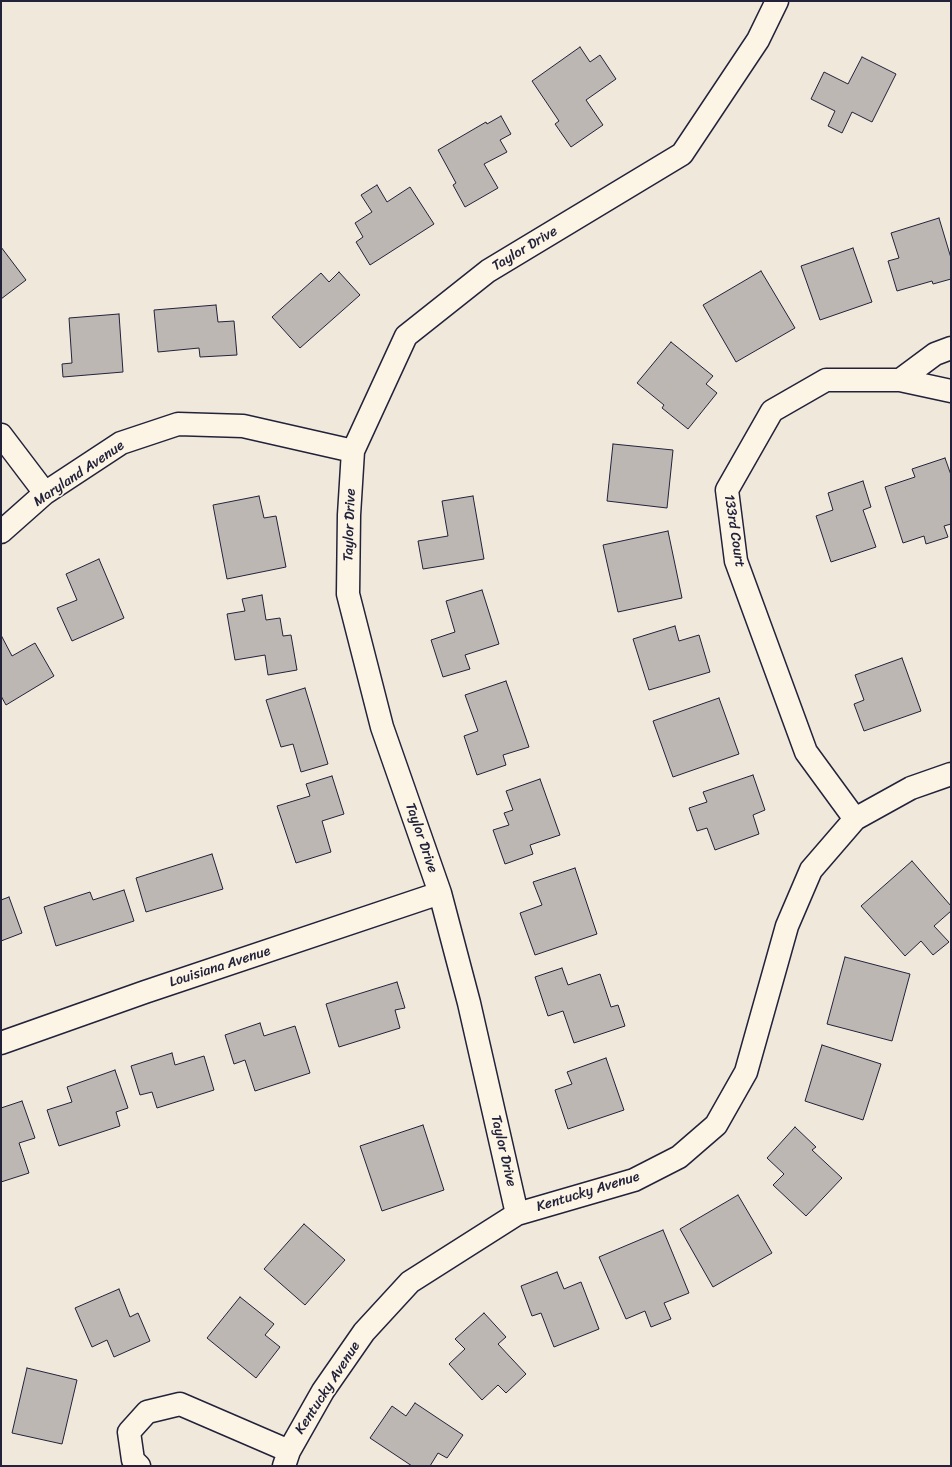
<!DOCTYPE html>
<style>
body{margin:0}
#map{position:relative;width:952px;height:1467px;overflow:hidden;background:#efe8db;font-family:Sriracha,sans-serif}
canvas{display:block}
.frame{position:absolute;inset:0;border:2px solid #22223b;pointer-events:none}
</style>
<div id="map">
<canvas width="952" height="1467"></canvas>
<div class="frame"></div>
</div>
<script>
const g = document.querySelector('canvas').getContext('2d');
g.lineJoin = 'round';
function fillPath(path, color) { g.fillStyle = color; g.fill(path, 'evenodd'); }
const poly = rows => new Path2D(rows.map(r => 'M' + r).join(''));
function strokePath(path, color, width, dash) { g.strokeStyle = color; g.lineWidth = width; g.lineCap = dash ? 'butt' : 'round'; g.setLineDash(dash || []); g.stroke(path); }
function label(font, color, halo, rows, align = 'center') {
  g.font = font + ' Sriracha,sans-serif'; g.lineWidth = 3; g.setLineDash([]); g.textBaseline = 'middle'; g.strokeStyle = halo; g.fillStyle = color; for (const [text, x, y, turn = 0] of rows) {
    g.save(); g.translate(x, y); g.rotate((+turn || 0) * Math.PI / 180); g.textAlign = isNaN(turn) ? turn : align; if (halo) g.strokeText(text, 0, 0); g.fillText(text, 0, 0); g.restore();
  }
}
const building = poly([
 [580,47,590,62,600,55,616,79,586,100,603,125,571,147,555,124,559,121,532,81,580,47],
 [862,57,896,74,872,122,852,112,842,133,828,126,835,111,811,99,824,72,848,84,862,57],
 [501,116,511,134,500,140,507,152,484,164,498,188,465,207,453,185,456,183,438,150,486,122,487,124,501,116],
 [377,185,387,202,410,187,434,224,370,265,356,242,363,237,355,223,372,212,361,195,377,185],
 [939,218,951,258,951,279,933,284,932,281,897,291,888,261,899,258,891,233,939,218],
 [1,247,26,280,1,299,1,247],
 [853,248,872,302,820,320,801,266,853,248],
 [761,271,795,328,736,362,703,305,761,271],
 [339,272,360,295,300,348,272,317,321,273,329,282,339,272],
 [216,305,218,322,234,321,237,355,200,357,199,348,158,352,154,310,216,305],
 [119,314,123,372,63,377,62,364,72,363,69,318,119,314],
 [671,342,713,376,706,384,717,393,688,429,662,408,664,405,637,383,671,342],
 [613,444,673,450,667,508,607,501,613,444],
 [945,458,951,475,951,524,944,526,948,537,926,544,924,536,903,543,885,487,915,477,912,469,945,458],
 [863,481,871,507,863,510,876,547,831,562,816,516,833,510,828,493,863,481],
 [259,496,264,518,276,516,286,567,227,579,213,505,259,496],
 [473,496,484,559,423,569,418,541,448,536,442,501,473,496],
 [668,531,682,598,618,612,603,545,668,531],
 [99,559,124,618,72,641,57,608,77,600,66,574,99,559],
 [482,590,499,644,465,655,470,669,443,677,431,640,455,632,446,601,482,590],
 [262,595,266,620,280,618,283,636,291,635,297,670,268,675,265,655,235,660,227,614,245,611,242,599,262,595],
 [675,626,679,641,699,635,710,672,649,690,633,639,675,626],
 [1,635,12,656,35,643,54,676,6,705,1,696,1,635],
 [902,658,921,711,864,731,854,704,864,700,855,675,902,658],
 [506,681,529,747,503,755,506,765,477,775,464,736,478,731,465,695,506,681],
 [305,688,328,764,301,772,293,744,281,747,266,700,305,688],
 [719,698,739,754,673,777,653,721,719,698],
 [753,775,765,810,753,815,759,834,715,850,707,828,697,831,689,808,707,802,703,792,753,775],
 [332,776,344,814,322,821,331,852,296,863,277,806,310,796,306,784,332,776],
 [540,779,560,835,530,845,533,854,505,864,493,830,509,825,504,813,513,810,506,791,540,779],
 [212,854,223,889,146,912,136,878,212,854],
 [912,861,951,906,951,911,934,926,949,942,933,955,921,941,905,956,861,906,912,861],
 [575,868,597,934,535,955,520,913,542,905,533,882,575,868],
 [124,890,134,921,56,946,44,907,90,892,93,900,124,890],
 [9,897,22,933,1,941,1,900,9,897],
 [845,957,910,974,892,1041,827,1024,845,957],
 [562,968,568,985,600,974,611,1007,618,1005,625,1026,574,1043,563,1011,548,1016,535,977,562,968],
 [397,982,405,1008,395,1010,400,1028,339,1047,326,1004,397,982],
 [260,1023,264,1036,295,1026,310,1073,255,1091,245,1060,234,1064,225,1035,260,1023],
 [822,1045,881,1064,863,1120,805,1101,822,1045],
 [172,1053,175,1065,204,1056,214,1090,157,1108,152,1092,140,1095,131,1066,172,1053],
 [606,1058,624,1110,568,1129,555,1090,572,1084,567,1072,606,1058],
 [115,1070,128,1108,116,1112,120,1126,59,1146,47,1110,72,1102,67,1087,115,1070],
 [22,1101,35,1138,19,1143,29,1173,1,1182,1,1108,22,1101],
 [423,1125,444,1190,382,1211,360,1146,423,1125],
 [795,1127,816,1147,812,1150,842,1178,806,1216,773,1185,784,1174,767,1158,795,1127],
 [738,1195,772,1253,713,1287,680,1229,738,1195],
 [304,1224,345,1260,305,1305,264,1269,304,1224],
 [663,1230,689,1293,664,1303,671,1319,651,1327,645,1311,626,1319,599,1257,663,1230],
 [557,1272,564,1289,581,1282,599,1329,554,1347,541,1313,532,1316,521,1286,557,1272],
 [119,1289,130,1317,138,1313,150,1341,114,1357,107,1340,92,1347,75,1308,119,1289],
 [240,1297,274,1324,265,1335,280,1347,256,1378,207,1338,240,1297],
 [484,1313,506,1337,498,1344,526,1374,506,1393,498,1385,482,1400,449,1364,465,1349,455,1339,484,1313],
 [27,1368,77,1380,62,1444,12,1433,27,1368],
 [415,1403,463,1435,447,1458,438,1453,430,1466,412,1466,370,1438,392,1406,406,1416,415,1403]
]);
fillPath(building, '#bcb7b3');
strokePath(building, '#22223b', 1);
const street = poly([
 [900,380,935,354,951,348],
 [1,435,45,493],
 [1,532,45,493,121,443,178,424,243,426,353,451],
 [855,819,806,752,736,561,727,490,772,411,826,380,900,380,951,391],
 [1,1043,145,992,440,893],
 [517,1214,469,1003,440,893,382,727,348,594,349,515,353,451,406,336,488,271,682,154,758,40,777,1],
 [139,1466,133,1460,129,1432,147,1412,180,1404,289,1451],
 [284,1466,289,1451,323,1391,364,1332,410,1282,517,1214,634,1180,679,1157,716,1125,746,1072,787,926,811,870,855,819,911,788,951,774]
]);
strokePath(street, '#22223b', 25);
strokePath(street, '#fcf5e5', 22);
label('14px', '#22223b', '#fcf5e5', [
 ["Taylor Drive",525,249,-31],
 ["Maryland Avenue",79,474,-34],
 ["Taylor Drive",350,525,-88],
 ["133rd Court",734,531,81],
 ["Taylor Drive",421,838,71],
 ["Louisiana Avenue",220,967,-18],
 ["Taylor Drive",503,1151,77],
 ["Kentucky Avenue",588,1192,-17],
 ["Kentucky Avenue",328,1388,-57]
]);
</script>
